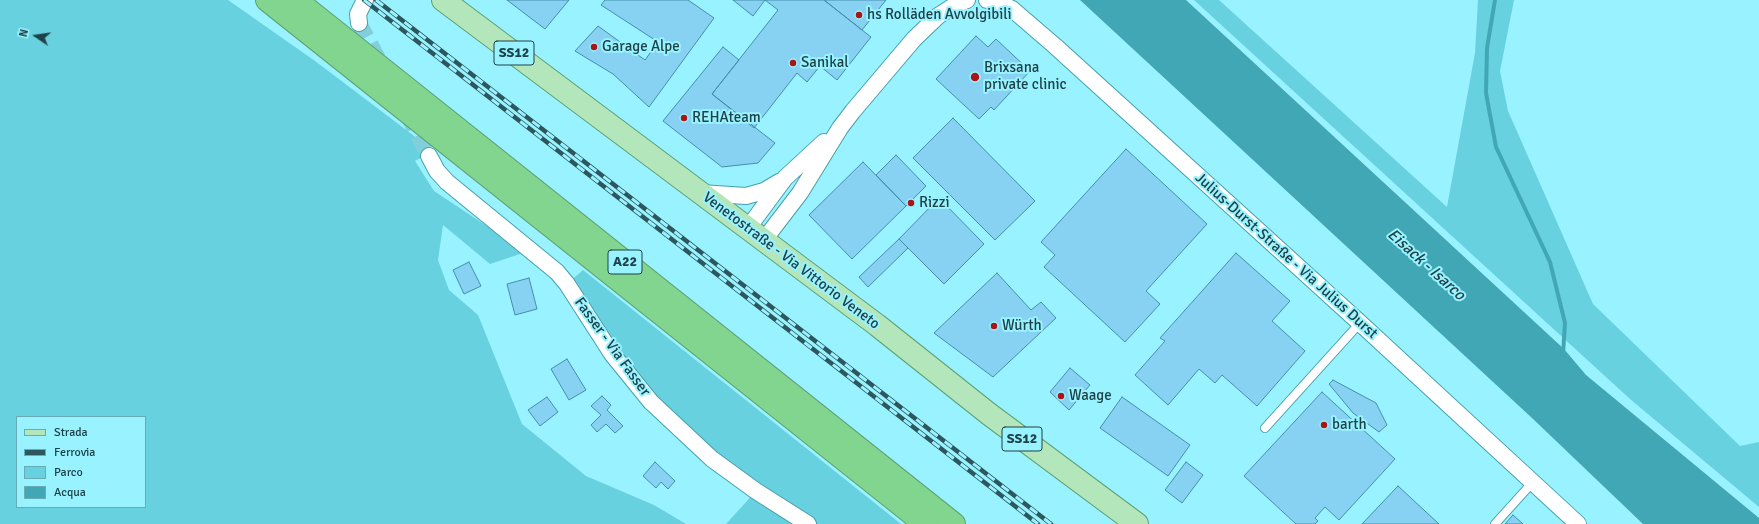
<!DOCTYPE html>
<meta charset="utf-8">
<style>
body{margin:0}
#map{position:relative;width:1759px;height:524px;overflow:hidden;background:#99f2ff;font-family:Signika,sans-serif}
canvas{display:block}
.legend{position:absolute;left:16px;top:416px;width:130px;height:92px;box-sizing:border-box;background:#99f2ff;border:1px solid #67acb5;margin:0;padding:5px 7px;list-style:none;font-size:12px;color:#1d4247}
.legend li{display:flex;align-items:center;gap:8px;height:20px}
.legend b{width:20px;border:1px solid #67acb5}
.north{position:absolute;left:16px;top:16px;width:40px;height:40px;-webkit-text-stroke:3px #99f2ff;paint-order:stroke;rotate:283deg;font-size:11px;font-weight:700;line-height:16px;text-align:center;color:#1d4247}
.north::after{content:'';display:block;margin:auto;width:14px;height:18px;background:#1d4247;clip-path:polygon(50% 0,100% 100%,50% 72%,0 100%)}
</style>
<div id="map">
<canvas width="1759" height="524"></canvas>
<ul class="legend">
<li><b style="height:5px;background:#b4e6bb"></b>Strada</li>
<li><b style="height:5px;background:#2c575d"></b>Ferrovia</li>
<li><b style="height:11px;background:#67d1e0"></b>Parco</li>
<li><b style="height:11px;background:#41a7b5"></b>Acqua</li>
</ul>
<div class="north">N</div>
</div>
<script>
const g = document.querySelector('canvas').getContext('2d');
g.lineJoin = 'round';
function fillPath(path, color) { g.fillStyle = color; g.fill(path, 'evenodd'); }
const poly = rows => new Path2D(rows.map(r => 'M' + r).join(''));
function strokePath(path, color, width, dash) { g.strokeStyle = color; g.lineWidth = width; g.lineCap = dash ? 'butt' : 'round'; g.setLineDash(dash || []); g.stroke(path); }
function label(font, color, halo, rows, align = 'center') {
  g.font = font + ' Signika,sans-serif'; g.lineWidth = 4; g.setLineDash([]); g.textBaseline = 'middle'; g.strokeStyle = halo; g.fillStyle = color; for (const [text, x, y, turn = 0] of rows) {
    g.save(); g.translate(x, y); g.rotate((+turn || 0) * Math.PI / 180); g.textAlign = isNaN(turn) ? turn : align; if (halo) g.strokeText(text, 0, 0); g.fillText(text, 0, 0); g.restore();
  }
}
fillPath(poly([
 [0,0,228,0,315,61,434,151,415,161,434,191,526,252,490,264,443,225,438,260,449,290,478,315,522,424,586,476,654,505,686,524,0,524],
 [17,417,145,417,145,507,17,507],
 [1194,0,1219,0,1447,207,1475,53,1478,0,1514,0,1500,71,1508,111,1593,304,1740,446,1759,442,1759,507,1630,399],
 [583,270,901,524,726,524,756,491,651,402,567,284]
]), '#67d1e0');
fillPath(poly([
 [1080,0,1186,0,1564,349,1586,375,1759,518,1759,524,1643,524,1532,418]
]), '#41a7b5');
strokePath(poly([
 [1495,0,1487,48,1486,93,1496,147,1550,262,1565,323,1563,354]
]), '#41a7b5', 4);
const building = poly([
 [507,0,569,0,545,29,507,0],
 [605,0,688,0,714,18,649,107,613,74,575,51,598,26,645,60,658,42,601,5,605,0],
 [733,0,765,0,753,16,733,0],
 [765,0,824,0,871,37,837,80,820,66,807,82,797,73,754,128,712,94,778,10,765,0],
 [824,0,886,0,862,30,824,0],
 [976,36,988,47,996,39,1030,71,994,110,991,107,979,119,936,79,976,36],
 [723,47,739,60,712,94,775,143,758,163,722,167,663,121,723,47],
 [953,118,1035,201,995,240,913,158,953,118],
 [1126,149,1207,224,1146,291,1160,304,1125,342,1044,267,1055,255,1041,242,1126,149],
 [896,155,926,186,906,206,876,175,896,155],
 [863,162,906,206,852,259,809,215,863,162],
 [939,198,984,244,944,284,899,239,939,198],
 [899,239,908,248,868,287,859,277,899,239],
 [1236,253,1290,301,1272,321,1305,351,1257,406,1222,375,1215,383,1199,369,1168,405,1135,375,1165,341,1160,338,1236,253],
 [469,262,481,286,464,294,453,270,469,262],
 [997,273,1031,310,1041,302,1056,318,993,377,934,333,997,273],
 [529,278,537,309,515,315,507,284,529,278],
 [567,359,586,390,569,400,551,369,567,359],
 [1070,368,1090,385,1069,410,1050,392,1070,368],
 [1333,380,1376,403,1387,425,1379,432,1353,413,1329,384,1333,380],
 [1322,392,1395,459,1339,520,1325,507,1315,518,1318,521,1315,524,1296,524,1244,476,1322,392],
 [602,396,611,405,607,410,623,426,615,433,606,424,597,432,591,425,601,415,591,406,602,396],
 [547,397,558,412,540,426,528,410,547,397],
 [1122,397,1190,445,1168,476,1100,428,1122,397],
 [655,462,675,481,668,489,661,482,656,488,643,476,655,462],
 [1186,462,1203,475,1182,503,1165,490,1186,462],
 [1398,486,1439,524,1362,524,1398,486],
 [1513,515,1523,524,1505,524,1513,515]
]);
fillPath(building, '#87d2f2');
strokePath(building, '#448eac', 1);
strokePath(poly([
 [359,23,381,64],
 [407,114,429,156]
]), '#80cfda', 16, [16, 8]);
const service = poly([
 [1265,428,1360,323],
 [1495,524,1533,482]
]);
const minor = poly([
 [987,0,997,2,1012,9,1055,46,1360,323,1578,524],
 [359,23,358,14,365,0],
 [429,156,437,171,447,182,557,272,567,284,612,354,651,402,712,459,756,491,808,524],
 [701,193,746,196,764,191,779,182],
 [748,228,785,178,824,142],
 [764,240,800,193,840,128,853,111,914,39,938,16,957,4,967,0]
]);
const primary = poly([
 [443,0,877,325,989,414,1137,524]
]);
const motorway = poly([
 [267,0,925,524],
 [296,0,954,524]
]);
strokePath(service, '#46a0ac', 10);
strokePath(minor, '#46a0ac', 18);
strokePath(primary, '#5fa275', 24);
strokePath(motorway, '#5fa275', 24);
strokePath(service, '#fff', 8);
strokePath(minor, '#fff', 16);
strokePath(primary, '#b4e6bb', 22);
strokePath(motorway, '#82d58e', 22);
const rail = poly([
 [364,0,1038,524],
 [376,0,1051,524]
]);
strokePath(rail, '#2c575d', 4.5);
strokePath(rail, '#99f2ff', 3, [9]);
for (const [x, y, r, color] of [
 [859,15,4,"#a91517"],
 [594,47,4,"#a91517"],
 [793,63,4,"#a91517"],
 [975,77,5,"#a91517"],
 [684,118,4,"#a91517"],
 [911,203,4,"#a91517"],
 [994,326,4,"#a91517"],
 [1061,396,4,"#a91517"],
 [1324,425,4,"#a91517"]
]) { const dot = new Path2D(); dot.arc(x, y, r, 0, 2 * Math.PI); g.fillStyle = color; g.fill(dot); strokePath(dot, '#99f2ff', 1.5); }
for (const [x, y, w] of [
 [514,53,40],
 [625,262,34],
 [1022,439,40]
]) { const box = new Path2D(); box.roundRect(x - w / 2, y - 12, w, 24, 3); g.fillStyle = '#99f2ff'; g.fill(box); strokePath(box, '#1d4247', 1); }
label('bold 14px', '#1d4247', null, [
 ["SS12",514,53],
 ["A22",625,262],
 ["SS12",1022,439]
]);
label('15px', '#1d4247', '#99f2ff', [
 ["hs Rolläden Avvolgibili",867,15],
 ["Garage Alpe",602,47],
 ["Sanikal",801,63],
 ["Brixsana",984,68],
 ["private clinic",984,85],
 ["REHAteam",692,118],
 ["Rizzi",919,203],
 ["Würth",1002,326],
 ["Waage",1069,396],
 ["barth",1332,425]
], 'left');
label('15px', '#1d4247', '#99f2ff', [
 ["Julius-Durst-Straße - Via Julius Durst",1286,256,42],
 ["Venetostraße - Via Vittorio Veneto",791,261,37],
 ["Fasser - Via Fasser",612,347,54]
]);
label('italic 16px', '#234246', '#99f2ff', [
 ["Eisack - Isarco",1426,265,42]
]);
</script>
